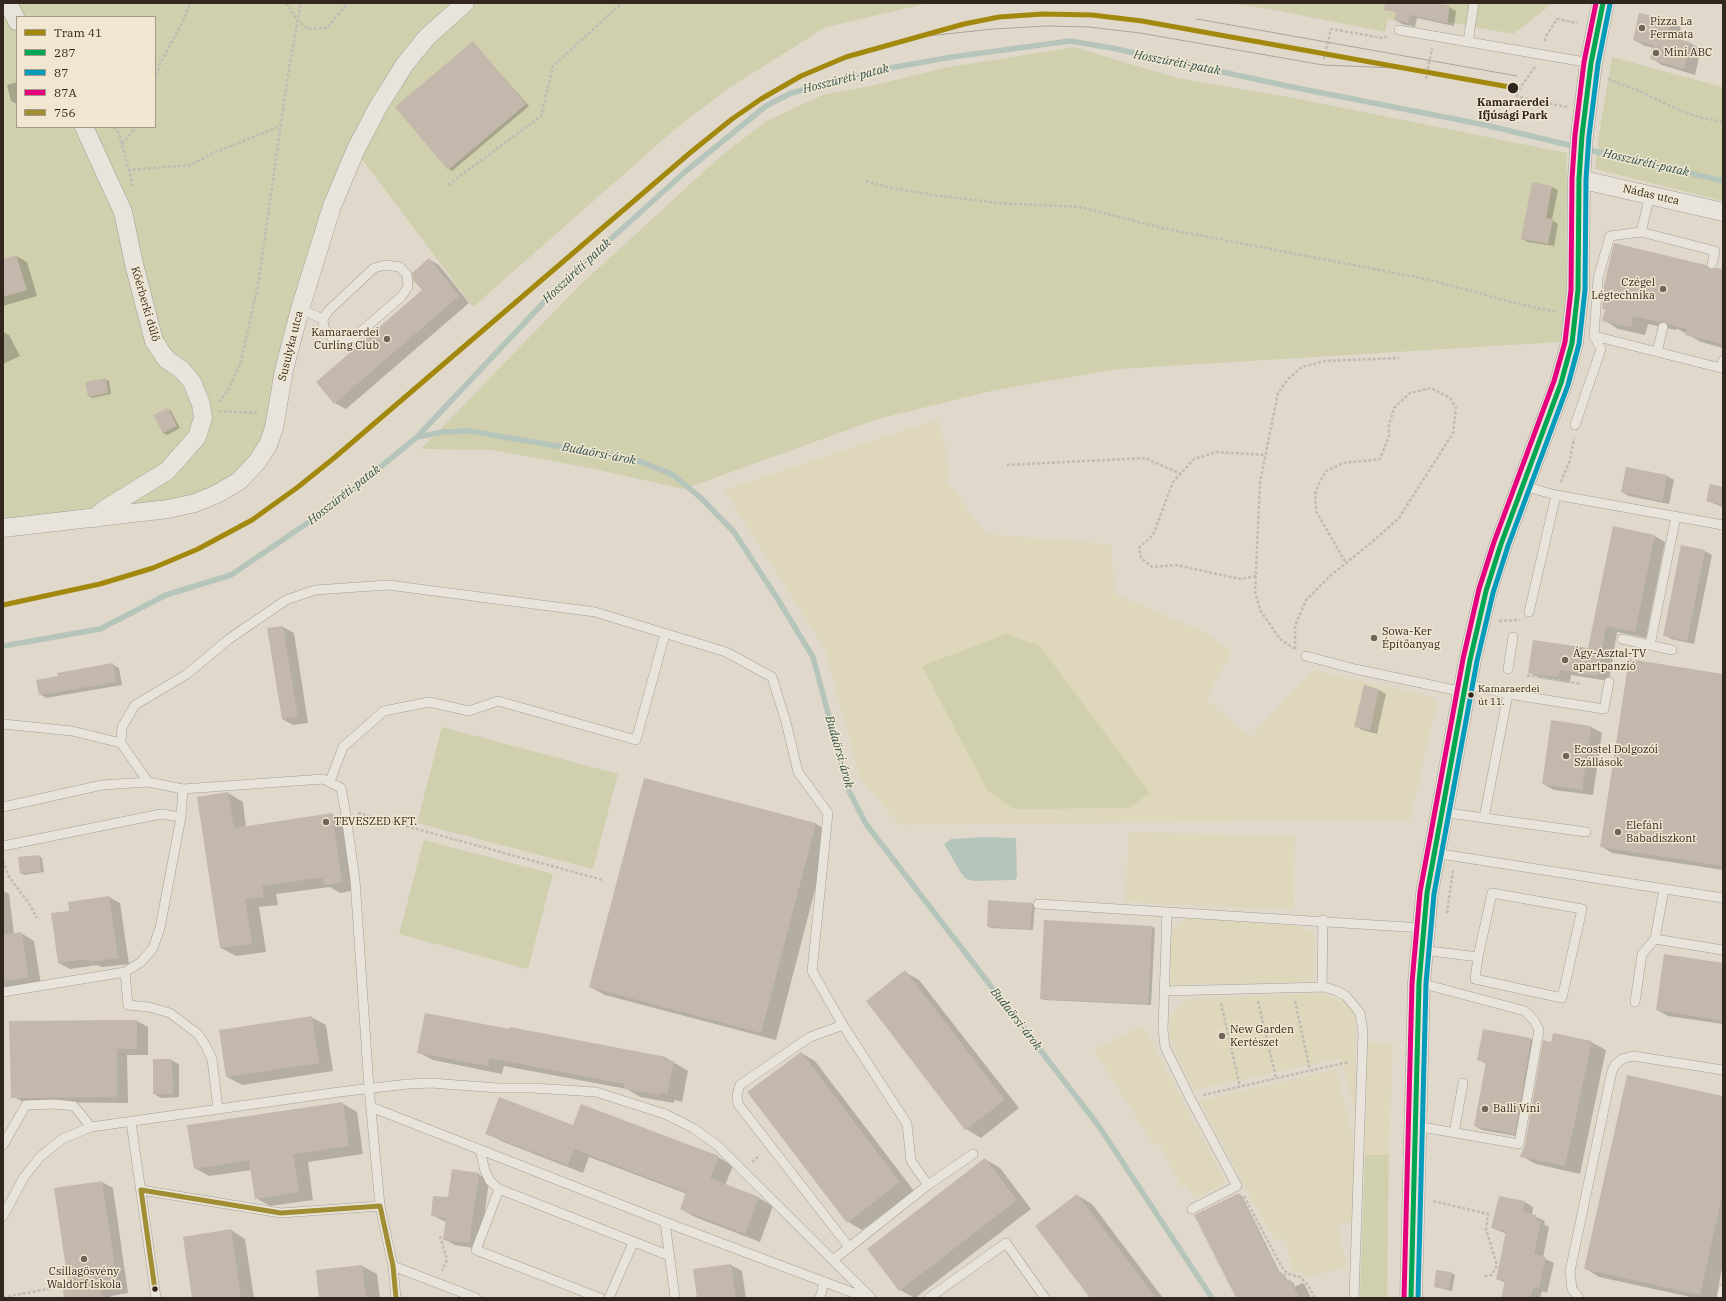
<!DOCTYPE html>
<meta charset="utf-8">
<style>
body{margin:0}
#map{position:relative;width:1726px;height:1301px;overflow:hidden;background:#e0d9cb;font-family:"IBM Plex Serif",serif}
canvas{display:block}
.frame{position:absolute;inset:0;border:4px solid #32271e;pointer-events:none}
.legend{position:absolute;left:16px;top:16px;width:140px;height:112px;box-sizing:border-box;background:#f1e7d1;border:1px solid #a59a89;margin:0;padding:5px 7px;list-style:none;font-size:12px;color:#32271e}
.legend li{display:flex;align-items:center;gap:8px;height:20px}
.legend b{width:20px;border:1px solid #a59a89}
</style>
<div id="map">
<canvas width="1726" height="1301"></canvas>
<div class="frame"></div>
<ul class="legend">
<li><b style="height:5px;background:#a3880e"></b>Tram 41</li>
<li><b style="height:5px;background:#00a651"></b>287</li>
<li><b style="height:5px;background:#059cbc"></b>87</li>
<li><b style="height:5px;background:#e5007d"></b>87A</li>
<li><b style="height:5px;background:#a18d32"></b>756</li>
</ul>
</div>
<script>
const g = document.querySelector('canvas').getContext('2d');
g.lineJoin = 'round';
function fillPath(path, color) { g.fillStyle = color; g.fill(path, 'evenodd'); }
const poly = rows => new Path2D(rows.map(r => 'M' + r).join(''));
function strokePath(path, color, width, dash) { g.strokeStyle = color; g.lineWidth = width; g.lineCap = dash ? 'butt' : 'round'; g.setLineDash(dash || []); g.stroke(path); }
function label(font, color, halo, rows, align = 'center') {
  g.font = font + ' "IBM Plex Serif",serif'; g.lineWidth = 3; g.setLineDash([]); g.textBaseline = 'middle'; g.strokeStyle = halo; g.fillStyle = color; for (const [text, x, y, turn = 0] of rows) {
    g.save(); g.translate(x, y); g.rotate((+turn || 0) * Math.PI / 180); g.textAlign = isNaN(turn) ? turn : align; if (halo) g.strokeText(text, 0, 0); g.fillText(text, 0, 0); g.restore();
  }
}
fillPath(poly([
 [938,419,946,448,948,482,986,534,1111,544,1115,594,1204,632,1232,651,1206,699,1250,738,1312,670,1433,697,1437,703,1410,820,900,825,860,779,825,649,724,490],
 [1129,832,1295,836,1294,910,1125,902],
 [1185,918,1300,926,1315,934,1314,978,1306,982,1171,985,1171,931],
 [1323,993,1338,999,1352,1010,1355,1018,1357,1109,1354,1111,1341,1058,1193,1090,1170,1038,1169,1019,1176,1009,1189,999],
 [1143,1025,1226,1183,1194,1199,1187,1185,1182,1188,1159,1144,1154,1146,1094,1050],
 [1367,1042,1393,1043,1389,1155,1365,1155],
 [1336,1069,1356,1153,1354,1221,1337,1225,1347,1267,1304,1278,1301,1270,1293,1272,1285,1238,1275,1240,1252,1201,1200,1101]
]), '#dfd7bc');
fillPath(poly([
 [3,3,929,3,826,27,726,90,673,131,473,307,361,158,339,207,264,435,248,465,220,487,185,502,3,528],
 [17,17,155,17,155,127,17,127],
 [1228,3,1553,3,1513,34,1410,15,1408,23,1388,19,1385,32,1270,9],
 [1074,47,1177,78,1288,97,1567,153,1566,302,1560,342,1119,369,995,390,878,419,684,489,590,468,492,450,421,449,581,284,722,155,765,122,822,95,875,85,944,68],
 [1612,57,1722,87,1723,83,1723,201,1595,169,1600,128],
 [1006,634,1040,646,1150,793,1128,808,1014,809,987,790,922,666],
 [442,727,618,774,593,869,417,823],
 [424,840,553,874,528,969,399,934],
 [1365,1155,1389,1155,1387,1298,1360,1298]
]), '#d0cfae');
fillPath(poly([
 [982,837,1016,838,1017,877,1015,880,975,881,966,879,961,873,944,844,951,839]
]), '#b6c5bb');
fillPath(poly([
 [1399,3,1437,3,1436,5,1449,7,1456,11,1454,26,1417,18,1415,27,1402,24,1395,20],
 [1670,21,1681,27,1678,40,1690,43,1701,49,1695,75,1662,65,1651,58,1654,48,1645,46,1634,40],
 [473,43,529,106,452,171,449,169],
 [17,82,17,104,11,101,7,85],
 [1552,187,1558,190,1552,220,1558,224,1554,246,1528,242,1522,239],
 [16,256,27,262,37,296,3,306,3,260],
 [429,259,439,265,469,303,346,409,335,403,424,290],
 [1706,266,1712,270,1723,270,1723,348,1701,342,1678,329,1675,330,1648,324,1645,335,1618,329,1604,320,1606,310,1603,308],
 [3,332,9,335,20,356,3,364],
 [105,379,109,381,111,394,92,398,89,396],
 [168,409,171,411,180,428,167,435,163,433],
 [1667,476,1674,480,1669,504,1629,496,1622,492],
 [1723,488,1723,507,1707,501],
 [1655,536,1665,542,1646,638,1617,632,1609,681,1571,675,1570,683,1540,678,1529,672,1589,650],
 [1705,551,1712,555,1694,644,1671,639,1664,635],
 [283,627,294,633,308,723,293,725,282,719],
 [112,664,119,668,122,685,46,698,40,694,59,677],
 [1723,675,1723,870,1612,853,1601,846],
 [1364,687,1379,690,1386,694,1377,734,1362,730,1355,726],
 [1591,727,1602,733,1593,795,1554,790,1543,784],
 [645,779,816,824,830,832,776,1040,605,995,590,987],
 [228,793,243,802,246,827,332,814,346,823,356,890,340,893,330,887,276,894,278,905,259,907,266,952,236,956,221,948],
 [39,856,42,858,44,872,24,875,21,873],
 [3,891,9,894,14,934,21,933,34,941,41,985,3,990],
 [109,897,120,903,129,964,102,967,97,965,70,969,59,963,71,912],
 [1032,904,1035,905,1033,930,991,928,988,926],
 [1045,921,1152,927,1155,928,1151,1005,1044,1000,1041,998],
 [1723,964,1723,1024,1668,1016,1657,1010],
 [905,972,919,980,1019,1108,981,1138,966,1129,867,1001],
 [311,1017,326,1025,333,1071,242,1085,227,1077,220,1031],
 [137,1021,148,1027,148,1055,127,1055,128,1103,23,1102,12,1096],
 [1484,1030,1531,1039,1538,1043,1522,1137,1482,1130,1475,1126,1487,1064,1478,1060],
 [1591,1042,1606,1050,1580,1174,1536,1164,1521,1156,1526,1145,1552,1043],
 [418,1052,665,1057,688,1071,682,1102,674,1100,674,1103,640,1097,627,1089,504,1066,502,1074,433,1060],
 [801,1053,815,1061,914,1191,862,1230,848,1222],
 [171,1060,179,1064,179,1097,161,1098,154,1094],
 [1723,1097,1723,1264,1716,1298,1695,1298,1599,1277,1585,1268],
 [342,1103,357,1112,363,1154,308,1162,313,1200,270,1206,256,1198,252,1170,209,1176,195,1168],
 [574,1126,718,1157,733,1166,725,1185,759,1198,773,1206,760,1242,695,1217,681,1209,687,1194,589,1157,583,1173,501,1141,486,1133],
 [985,1159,1000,1168,1031,1209,915,1298,900,1290],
 [478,1174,489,1180,480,1249,455,1245,444,1239,446,1222,432,1215],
 [102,1182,113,1188,128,1293,111,1296,111,1298,65,1298],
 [1239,1194,1242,1196,1280,1273,1284,1275,1288,1281,1293,1282,1295,1287,1302,1283,1305,1285,1311,1298,1237,1298],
 [1077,1195,1092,1204,1163,1298,1091,1298],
 [1525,1202,1533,1207,1532,1215,1545,1221,1544,1224,1549,1227,1543,1258,1554,1263,1547,1293,1542,1291,1540,1298,1502,1298,1506,1283,1497,1279,1507,1234,1492,1228],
 [231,1230,245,1239,254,1298,193,1298],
 [731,1265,742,1271,746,1298,698,1298],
 [362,1266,377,1274,380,1298,320,1298,317,1271],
 [1451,1273,1455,1275,1452,1291,1435,1287]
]), '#0003');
strokePath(poly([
 [1585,149,1723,181],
 [417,437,443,432,469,431,633,459,672,474,700,497,734,532,777,598,813,657,849,791,866,824,1098,1125,1212,1298],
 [3,646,100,629,166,595,231,575,334,505,417,437,561,284,686,171,766,106,791,93,884,69,952,57,1070,41,1112,48,1287,86,1485,125,1577,147]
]), '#b6c5bb', 5.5);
fillPath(poly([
 [1385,3,1433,3,1450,6,1447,23,1410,15,1408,23,1394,20,1396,12,1384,10],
 [1639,13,1671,20,1667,36,1690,42,1684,69,1650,59,1653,45,1633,40],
 [473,41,526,104,448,170,395,107],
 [1532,182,1552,186,1546,218,1553,219,1548,244,1521,239],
 [1614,243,1706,265,1710,270,1717,268,1723,269,1723,344,1685,335,1687,329,1668,324,1664,321,1659,322,1633,316,1631,327,1602,321,1605,309,1602,309,1604,285],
 [16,255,27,290,3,297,3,259],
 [429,258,459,296,334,404,316,382,422,290,413,280,412,273],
 [106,378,108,393,88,397,85,382],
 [168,408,177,426,163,433,153,415],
 [1626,467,1667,475,1662,501,1621,492],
 [1710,484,1723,487,1723,505,1706,501],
 [1613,526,1655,535,1635,632,1606,626,1598,676,1560,670,1559,677,1528,673,1533,640,1588,648],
 [1681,545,1705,550,1687,641,1663,636],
 [283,626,298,717,282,719,267,628],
 [1629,659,1723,674,1723,866,1600,847],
 [113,663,116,682,39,695,36,680,58,676,57,673],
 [1364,685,1379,689,1370,730,1354,727],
 [1551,720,1591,726,1582,790,1542,784],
 [644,778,816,823,761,1033,589,987],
 [228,792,234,828,332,813,342,882,324,885,323,877,262,886,264,897,245,899,252,944,220,948,197,797],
 [39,855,41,871,20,874,18,857],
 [109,896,118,958,90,962,89,959,58,963,51,913,69,911,68,902],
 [988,900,1032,903,1030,929,987,927],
 [1044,920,1152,926,1148,1004,1040,999],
 [22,932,28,977,3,981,3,935],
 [1664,954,1723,963,1723,1021,1656,1010],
 [905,970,1005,1100,965,1130,866,1001],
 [425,1013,510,1029,510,1027,666,1057,665,1060,674,1061,667,1094,660,1092,659,1095,624,1089,625,1084,489,1058,488,1066,417,1053],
 [312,1016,319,1063,226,1077,219,1030],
 [119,1020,137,1020,137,1049,117,1049,117,1097,11,1098,9,1021],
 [1483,1029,1531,1038,1515,1134,1474,1126,1486,1062,1477,1060],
 [1553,1033,1592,1041,1565,1166,1520,1157,1525,1145,1543,1040,1551,1042],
 [801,1052,900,1182,847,1223,747,1092],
 [153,1059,172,1059,173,1094,153,1094],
 [1627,1075,1723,1096,1723,1191,1700,1295,1584,1269],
 [499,1097,573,1125,581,1104,719,1156,710,1178,759,1197,745,1234,680,1209,686,1192,574,1149,568,1165,485,1134],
 [343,1102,349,1146,293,1154,299,1192,255,1199,249,1160,194,1169,187,1125],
 [985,1158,1017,1200,899,1291,867,1249],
 [452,1169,479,1173,469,1243,443,1240,446,1218,431,1216,433,1196,448,1197],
 [102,1181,118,1287,101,1290,102,1298,64,1298,62,1283,68,1282,54,1188],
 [1239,1193,1279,1273,1281,1272,1286,1281,1290,1279,1299,1298,1236,1298,1194,1215],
 [1077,1194,1156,1298,1090,1298,1035,1226],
 [1499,1196,1525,1201,1523,1212,1536,1215,1535,1220,1541,1221,1534,1254,1546,1257,1539,1288,1533,1287,1530,1298,1501,1298,1505,1281,1496,1279,1506,1231,1491,1228],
 [231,1229,241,1298,192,1298,183,1237],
 [731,1264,736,1298,697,1298,693,1269],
 [362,1265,366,1298,319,1298,316,1270],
 [1436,1270,1452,1272,1449,1289,1434,1287]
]), '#c4b8ac');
const service = poly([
 [1399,30,1591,63],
 [1468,42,1474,3],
 [1641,232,1715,251,1712,264],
 [300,309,323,319,324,328,332,338,341,342,350,341,401,297,408,287,407,275,400,267,386,265,374,268,328,311,323,319],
 [1594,336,1721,368,1723,360],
 [1657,352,1663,327],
 [1575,425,1601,349,1594,336,1598,278,1610,236,1641,232,1650,195],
 [1523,486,1556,495,1723,525],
 [1529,612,1556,495],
 [1622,639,1672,650],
 [1650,645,1676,516],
 [1306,656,1355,669,1464,692],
 [1508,669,1513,637],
 [1466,684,1508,694,1604,709,1609,682],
 [3,724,72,731,121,743],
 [330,781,343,747,384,711,429,702,469,711,498,701,636,740,665,634],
 [148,782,121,743,122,727,135,705,187,674,229,639,286,600,315,590,388,585,595,612,726,652,772,677,786,722,798,772,828,813,812,971,843,1025,907,1124,911,1161,928,1185,833,1260],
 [183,789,181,817,160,928,153,948,141,962,125,972,128,1005,149,1007,170,1013,198,1034,206,1046,212,1059,218,1109],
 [3,807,102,785,148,782,183,789,323,779,341,788,345,809,355,880,369,1088,380,1206,393,1266,396,1298],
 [1441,812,1586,832],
 [1484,818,1508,694],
 [3,846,161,814,181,817],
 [1434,853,1723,898],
 [1664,889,1655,939,1723,950],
 [1038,904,1423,928],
 [1167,912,1163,1029,1165,1047,1190,1098,1237,1186,1192,1209],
 [1422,950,1478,957,1475,979,1562,998,1582,909,1492,893,1478,957],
 [1322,987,1323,920],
 [1164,991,1325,987,1337,991,1346,996,1360,1013,1363,1032,1354,1298],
 [3,992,125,972],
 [1635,1002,1642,954,1655,939],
 [843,1025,810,1037,740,1085,737,1095,738,1104,849,1247],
 [371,1107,665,1222,867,1298],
 [131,1122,156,1298],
 [1416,1126,1519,1144,1539,1030,1534,1020,1525,1011,1420,983],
 [1454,1133,1463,1083],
 [3,1145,26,1105,55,1104,74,1106,91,1127],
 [480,1150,485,1171,490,1181,499,1189,670,1256],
 [928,1185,973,1154],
 [499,1189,476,1250,600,1298],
 [141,1190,281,1213,380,1206],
 [3,1216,24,1177,40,1157,62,1139,91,1127,339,1092,408,1084,431,1083,498,1088,533,1088,596,1092,665,1114,693,1128,717,1145,871,1298],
 [665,1222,675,1298],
 [393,1266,476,1298],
 [609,1298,633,1243],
 [820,1298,824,1282],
 [929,1298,1006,1243,1045,1298],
 [1579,1298,1572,1289,1570,1271,1612,1071,1615,1065,1622,1059,1633,1056,1723,1070],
 [1721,1298,1723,1289]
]);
const minor = poly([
 [8,3,17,21],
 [84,127,123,212,134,264,154,341,166,359,182,370,192,382,201,404,203,418,197,437,167,471,105,509,95,518],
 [1579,179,1723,212],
 [3,528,168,509,195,503,217,494,239,481,257,462,268,445,274,428,284,370,300,309,332,206,356,149,378,107,405,64,427,37,465,3]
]);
const tertiary = poly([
 [1411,1298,1419,983,1427,893,1470,660,1486,591,1501,544,1561,383,1572,343,1578,290,1579,179,1582,135,1591,63,1603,3]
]);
strokePath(service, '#a59e94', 10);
strokePath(minor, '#a59e94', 19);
strokePath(tertiary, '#a59e94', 23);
strokePath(poly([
 [286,3,298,21,309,29,327,28,348,3],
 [1545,41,1546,36,1557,19,1577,23],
 [1324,59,1331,29,1383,38,1388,36],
 [1535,67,1515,95,1526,99,1567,107],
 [1426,79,1432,48],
 [1608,79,1642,92,1681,111,1702,118,1723,122],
 [155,80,159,66,184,19,190,3],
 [114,127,119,133,133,186],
 [122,144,136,127],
 [128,170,191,165,213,153,281,126],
 [866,181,887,187,933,195,999,203,1080,207,1162,228,1431,280,1511,302,1556,312],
 [448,185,541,116,553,66,622,3],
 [219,402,228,390,240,365,258,285,289,68,301,3],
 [219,411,258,413],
 [1007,465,1145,458,1181,474],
 [1561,482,1570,460,1574,438],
 [1256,576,1240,579,1176,565,1152,567,1141,558,1139,548,1153,535,1173,482,1194,459,1217,452,1266,455],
 [1499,621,1520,620],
 [1295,649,1295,626,1306,600,1331,575,1371,543,1399,518,1453,433,1456,408,1450,398,1431,388,1410,393,1394,408,1389,425,1389,436,1380,459,1343,463,1326,471,1319,483,1315,494,1316,511,1346,563],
 [1295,649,1280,639,1260,610,1255,592,1260,482,1278,393,1288,379,1302,367,1325,361,1399,358],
 [1527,675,1581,684],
 [358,813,603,880],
 [3,861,9,877,28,902,37,918],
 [1447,913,1453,870],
 [1258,1001,1276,1078],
 [1295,1001,1310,1070],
 [1221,1003,1240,1087],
 [1203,1095,1348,1062],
 [752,1162,760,1155],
 [1244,1196,1281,1266,1288,1274,1300,1277,1308,1285,1315,1298],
 [1433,1201,1488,1214,1486,1229,1497,1265,1492,1275,1484,1276],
 [440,1236,447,1260,442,1271],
 [1283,1276,1288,1274],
 [3,1297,60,1287]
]), '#c1bbb3', 2.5, [3, 2]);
strokePath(service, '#e8e4dc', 9);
strokePath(minor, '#e8e4dc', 18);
strokePath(tertiary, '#e8e4dc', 22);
strokePath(poly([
 [1197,19,1517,76],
 [897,42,927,36,993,29,1047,26,1089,27,1140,33,1323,65,1395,68]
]), '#a8a39c', 1);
strokePath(poly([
 [1411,1298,1419,983,1427,893,1470,660,1486,591,1501,544,1561,383,1572,343,1578,290,1579,179,1582,135,1591,63,1603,3]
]), '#00a651', 5);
strokePath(poly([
 [1418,1298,1426,983,1434,894,1477,661,1493,593,1508,546,1568,385,1579,344,1585,290,1586,179,1589,136,1598,64,1610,4]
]), '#059cbc', 5);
strokePath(poly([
 [1404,1298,1412,983,1420,892,1463,659,1479,589,1494,542,1554,381,1565,342,1571,290,1572,179,1575,135,1584,62,1596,3]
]), '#e5007d', 5);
strokePath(poly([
 [155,1290,141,1190,281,1213,380,1206,393,1266,396,1298]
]), '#a18d32', 5);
strokePath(poly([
 [3,605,100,584,153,568,198,549,252,520,298,487,334,458,691,152,732,119,761,99,801,76,846,57,964,24,999,17,1043,14,1092,15,1142,21,1515,88]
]), '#a3880e', 5);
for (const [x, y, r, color] of [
 [1642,28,4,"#6f655b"],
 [1656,53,4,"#6f655b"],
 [1513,88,6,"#32271e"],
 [1663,289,4,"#6f655b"],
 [387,339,4,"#6f655b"],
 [1374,638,4,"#6f655b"],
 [1565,660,4,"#6f655b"],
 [1471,695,3.5,"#32271e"],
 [1566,756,4,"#6f655b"],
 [326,822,4,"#6f655b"],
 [1618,832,4,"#6f655b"],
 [1222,1036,4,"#6f655b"],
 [1485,1109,4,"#6f655b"],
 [84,1259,4,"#6f655b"],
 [155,1289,3.5,"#32271e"]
]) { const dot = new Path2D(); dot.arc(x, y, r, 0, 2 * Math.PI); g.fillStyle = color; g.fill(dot); strokePath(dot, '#f1e7d1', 1.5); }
label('10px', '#32271e', '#f1e7d1', [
 ["Kamaraerdei",1478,689],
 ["út 11.",1478,702]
], 'left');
label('11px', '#32271e', '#f1e7d1', [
 ["Pizza La",1650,22],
 ["Fermata",1650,35],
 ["Mini ABC",1664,53],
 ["Czégel",1655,283,"right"],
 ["Légtechnika",1655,296,"right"],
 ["Kamaraerdei",379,333,"right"],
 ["Curling Club",379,346,"right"],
 ["Sowa-Ker",1382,632],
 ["Építőanyag",1382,645],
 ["Ágy-Asztal-TV",1573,654],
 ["apartpanzió",1573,667],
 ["Ecostel Dolgozói",1574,750],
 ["Szállások",1574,763],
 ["TEVESZED KFT.",334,822],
 ["Elefáni",1626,826],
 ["Babadiszkont",1626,839],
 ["New Garden",1230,1030],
 ["Kertészet",1230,1043],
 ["Balli Vini",1493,1109],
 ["Csillagösvény",84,1272,"center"],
 ["Waldorf Iskola",84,1285,"center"]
], 'left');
label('bold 11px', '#32271e', '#f1e7d1', [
 ["Kamaraerdei",1513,103],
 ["Ifjúsági Park",1513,116]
]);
label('11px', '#32271e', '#f1e7d1', [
 ["Nádas utca",1651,195,13],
 ["Kőérberki dűlő",145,304,74],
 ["Susulyka utca",291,346,-76]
]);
label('italic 12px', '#2e514d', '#f1e7d1', [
 ["Hosszúréti-patak",1177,63,11],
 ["Hosszúréti-patak",846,79,-14],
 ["Hosszúréti-patak",1646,163,13],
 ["Hosszúréti-patak",577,271,-43],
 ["Budaörsi-árok",599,454,11],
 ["Hosszúréti-patak",344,495,-38],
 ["Budaörsi-árok",839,752,74],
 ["Budaörsi-árok",1016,1019,52]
]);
</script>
